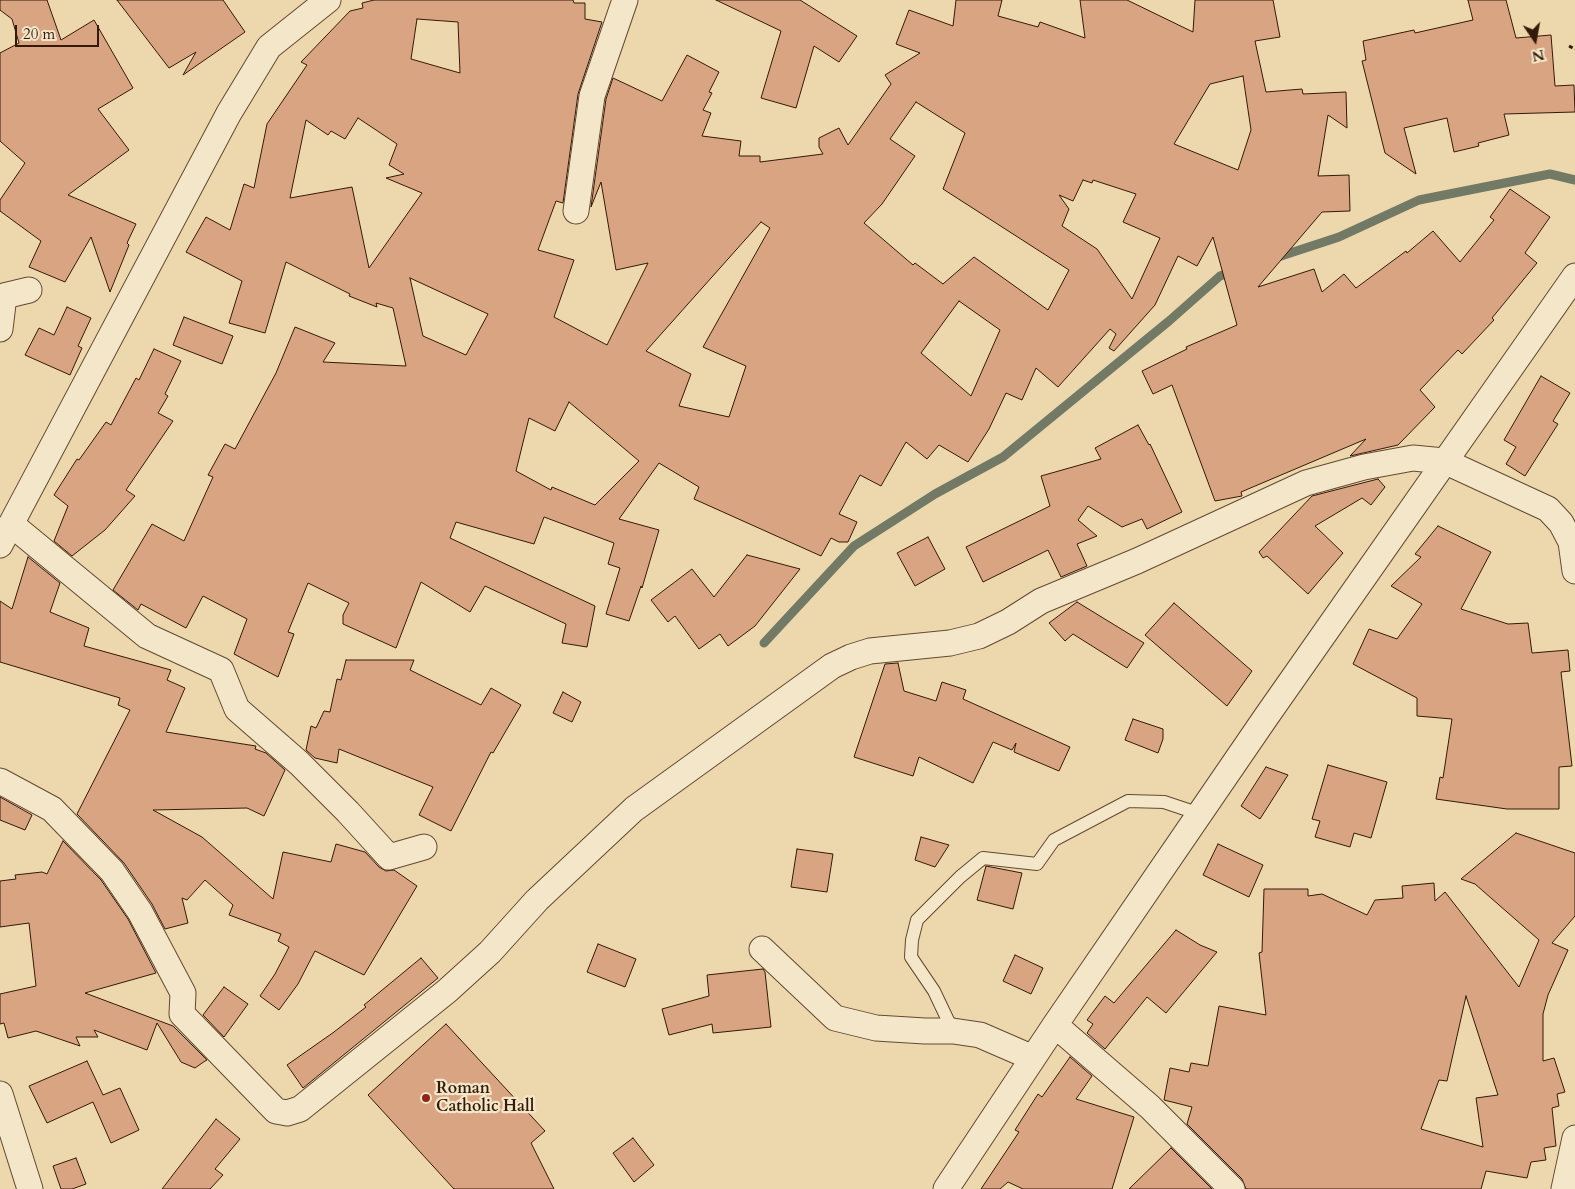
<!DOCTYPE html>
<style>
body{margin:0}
#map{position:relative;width:1575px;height:1189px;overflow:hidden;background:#ecd8ac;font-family:Cardo,serif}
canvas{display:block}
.north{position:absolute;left:1510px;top:15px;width:50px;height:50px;-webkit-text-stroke:4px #f3e6c9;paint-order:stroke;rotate:168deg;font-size:14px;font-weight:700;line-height:20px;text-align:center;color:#351908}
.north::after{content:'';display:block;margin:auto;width:18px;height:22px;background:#351908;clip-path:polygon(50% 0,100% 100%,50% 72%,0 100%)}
.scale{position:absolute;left:15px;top:25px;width:84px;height:22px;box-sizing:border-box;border:2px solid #351908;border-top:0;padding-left:6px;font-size:15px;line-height:18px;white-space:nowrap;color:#351908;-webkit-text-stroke:4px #f3e6c9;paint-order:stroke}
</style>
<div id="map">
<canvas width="1575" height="1189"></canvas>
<div class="north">N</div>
<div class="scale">20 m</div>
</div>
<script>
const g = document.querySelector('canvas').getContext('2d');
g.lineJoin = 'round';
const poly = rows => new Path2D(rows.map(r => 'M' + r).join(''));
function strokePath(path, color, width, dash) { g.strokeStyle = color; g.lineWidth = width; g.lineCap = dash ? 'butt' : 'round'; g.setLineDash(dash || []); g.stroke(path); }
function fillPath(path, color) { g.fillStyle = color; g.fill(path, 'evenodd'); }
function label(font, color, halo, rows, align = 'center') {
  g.font = font + ' Cardo,serif'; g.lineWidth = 4.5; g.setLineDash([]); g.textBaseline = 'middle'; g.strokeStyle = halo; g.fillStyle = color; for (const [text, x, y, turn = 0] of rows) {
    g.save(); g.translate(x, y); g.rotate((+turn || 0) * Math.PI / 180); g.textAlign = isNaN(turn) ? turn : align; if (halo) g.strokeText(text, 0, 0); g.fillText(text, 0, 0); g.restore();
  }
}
strokePath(poly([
 [1275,258,1339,237,1419,200,1550,174,1575,180],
 [764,643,854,546,935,494,1003,457,1169,321,1220,276,1234,271]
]), '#727a66', 9);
const building = poly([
 [0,0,47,0,61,40,94,20,133,88,98,109,129,150,68,195,136,224,127,243,129,245,110,292,91,237,65,282,29,267,41,241,0,211,0,200,25,163,0,141,0,53,19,43,12,19,0,10,0,0],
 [117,0,223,0,245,32,183,75,196,52,169,68,117,0],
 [374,0,573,0,574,3,585,3,585,19,602,22,578,94,563,203,556,201,538,250,574,260,554,317,607,345,648,263,616,270,601,182,591,207,606,99,613,78,662,101,687,55,719,72,709,92,712,93,703,110,711,113,702,136,741,141,739,156,760,156,760,162,823,154,819,147,819,138,839,128,848,145,891,84,885,75,920,53,896,44,909,10,953,26,956,0,1002,0,998,16,1038,27,1040,22,1085,38,1080,0,1127,0,1193,32,1195,0,1273,0,1280,37,1255,41,1266,92,1302,89,1303,94,1346,92,1347,128,1328,115,1318,176,1349,175,1350,211,1322,212,1258,287,1314,269,1322,292,1344,274,1356,288,1406,251,1407,253,1433,231,1460,262,1494,220,1490,217,1510,189,1550,217,1525,253,1537,263,1492,318,1494,320,1462,354,1458,350,1420,390,1435,407,1398,445,1350,456,1366,439,1241,492,1242,496,1215,501,1172,385,1153,394,1142,371,1187,349,1186,347,1237,325,1213,237,1197,266,1178,256,1155,305,1114,351,1109,348,1116,334,1110,329,1058,387,1036,368,1022,400,1006,393,989,429,968,462,939,445,927,459,906,442,881,486,860,475,839,514,857,522,848,542,839,542,831,538,821,556,694,499,699,487,659,463,619,519,659,530,642,588,641,586,629,621,606,614,620,568,608,564,614,543,544,517,534,544,456,522,450,538,595,606,587,647,562,643,566,624,485,586,470,612,421,582,396,648,343,624,343,615,349,603,308,583,288,632,294,634,278,677,234,654,247,619,203,596,186,628,141,604,138,610,113,590,152,524,184,541,213,477,208,475,225,444,235,449,276,373,295,327,335,343,323,362,406,366,393,308,376,303,377,307,349,296,350,294,286,262,265,333,229,323,242,281,186,252,206,217,230,230,244,184,254,188,267,124,307,65,301,62,350,11,363,8,362,3,374,0],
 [417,19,458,22,460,73,411,59,417,19],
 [1243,76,1251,130,1238,170,1174,144,1210,84,1243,76],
 [916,102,965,133,943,189,1069,270,1048,310,974,257,943,284,915,263,913,265,864,223,882,204,915,156,890,139,916,102],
 [358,118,397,144,389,165,404,174,386,178,422,193,369,268,352,187,290,198,306,120,328,135,331,131,345,139,358,118],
 [1083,180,1092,183,1093,180,1136,194,1123,222,1160,238,1132,299,1097,249,1062,226,1069,209,1059,195,1073,201,1083,180],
 [761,222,770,228,703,347,746,366,729,417,679,406,691,374,646,351,761,222],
 [410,278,488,314,466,355,423,336,410,278],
 [959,301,1000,330,971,396,921,353,959,301],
 [569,402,639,461,595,505,552,487,551,490,516,471,529,418,555,431,569,402],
 [716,0,800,0,857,36,839,62,814,46,796,108,761,98,781,31,716,0],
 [1468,0,1506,0,1516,38,1551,35,1555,86,1574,85,1575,112,1504,114,1509,135,1478,143,1479,146,1454,152,1447,118,1404,128,1416,174,1385,153,1362,61,1366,60,1363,41,1414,30,1415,33,1473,20,1468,0],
 [67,307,91,318,78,346,82,348,70,375,25,355,39,328,54,335,67,307],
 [184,317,233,336,222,364,173,345,184,317],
 [154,349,181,361,165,394,168,396,158,413,173,421,126,490,135,496,105,530,72,556,54,541,68,506,54,495,77,459,79,460,106,422,111,425,136,378,139,380,154,349],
 [1541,376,1570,393,1553,421,1558,424,1525,476,1506,464,1516,447,1504,440,1541,376],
 [1138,425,1149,445,1150,444,1182,512,1147,529,1142,519,1122,527,1088,506,1078,520,1097,536,1077,544,1087,566,1061,577,1048,550,983,582,966,547,1050,506,1041,476,1101,459,1095,448,1138,425],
 [1378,479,1385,487,1371,505,1362,498,1315,526,1343,553,1308,594,1267,556,1263,558,1259,552,1312,496,1378,479],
 [1438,526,1491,552,1461,609,1508,624,1528,623,1532,653,1568,650,1570,671,1561,672,1572,766,1559,767,1559,809,1507,809,1436,799,1440,777,1443,778,1452,719,1417,716,1417,698,1353,664,1369,629,1397,639,1422,604,1391,586,1421,557,1415,554,1438,526],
 [928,537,945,569,915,586,897,553,928,537],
 [747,555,800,569,755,626,728,646,720,634,699,649,675,616,668,622,651,600,692,569,714,597,747,555],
 [28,557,60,583,50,612,89,628,84,646,171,670,167,680,185,688,166,732,256,746,255,749,266,753,285,770,264,816,247,808,153,810,202,837,273,899,283,852,331,862,336,844,365,852,379,867,386,871,394,870,417,886,364,975,315,951,298,984,279,1010,260,996,275,974,289,947,278,941,281,934,229,915,233,905,205,880,187,900,182,898,188,923,165,929,152,904,124,863,77,814,130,710,118,705,120,698,0,662,0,601,12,609,28,557],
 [1077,602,1144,643,1127,668,1073,634,1065,641,1049,623,1077,602],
 [1174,603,1252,671,1227,706,1145,635,1174,603],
 [346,660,414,660,410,670,481,705,491,688,521,705,493,753,491,752,451,831,419,815,433,787,339,749,337,763,315,758,306,750,311,726,316,728,324,711,330,712,337,679,341,680,346,660],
 [898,663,904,691,936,701,942,682,966,690,963,699,1070,747,1059,771,1014,752,1016,743,1012,750,993,742,973,783,919,757,913,776,854,757,885,664,898,663],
 [563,692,581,702,572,722,553,713,563,692],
 [1133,719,1163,729,1163,739,1158,753,1125,740,1133,719],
 [1328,765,1387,782,1371,838,1354,833,1350,847,1315,837,1320,821,1312,819,1328,765],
 [1266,767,1288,775,1260,819,1241,806,1266,767],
 [0,797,32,815,25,830,0,820,0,797],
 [1516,833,1575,853,1575,916,1552,943,1568,950,1548,995,1543,1014,1543,1061,1554,1058,1565,1092,1557,1094,1559,1106,1552,1108,1556,1146,1544,1148,1546,1160,1531,1162,1527,1178,1486,1171,1481,1189,1246,1189,1242,1179,1187,1124,1192,1107,1164,1100,1170,1068,1189,1072,1191,1063,1208,1066,1219,1006,1266,1015,1259,953,1262,952,1264,889,1308,889,1308,896,1322,894,1367,915,1375,900,1403,898,1402,886,1434,883,1435,901,1445,892,1519,987,1539,940,1475,884,1461,879,1516,833],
 [1466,996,1498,1095,1476,1098,1483,1147,1421,1129,1439,1080,1447,1081,1466,996],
 [921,837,949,845,935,867,915,860,921,837],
 [63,841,101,880,128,919,156,973,85,993,173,1026,207,1060,205,1061,195,1068,181,1062,157,1023,147,1050,94,1030,98,1037,76,1037,80,1046,36,1031,8,1038,4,1023,0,1024,0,994,36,986,29,923,0,927,0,881,16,879,15,875,42,872,47,874,63,841],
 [1218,844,1263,865,1249,897,1203,875,1218,844],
 [797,849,833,854,827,892,791,887,797,849],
 [986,866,1022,873,1013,909,977,900,986,866],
 [1176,930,1200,945,1217,952,1166,1013,1147,997,1105,1049,1087,1033,1093,1024,1087,1020,1105,996,1114,1003,1176,930],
 [598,944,636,959,625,987,587,972,598,944],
 [1015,955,1043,968,1031,994,1003,981,1015,955],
 [421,958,438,978,303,1088,287,1065,334,1032,366,1007,364,1005,421,958],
 [763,969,765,972,771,1027,713,1033,712,1024,669,1035,662,1009,709,996,707,975,763,969],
 [224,987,248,1004,224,1037,203,1015,224,987],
 [446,1024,545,1131,531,1143,554,1189,454,1189,368,1095,446,1024],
 [1070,1057,1092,1076,1076,1099,1134,1117,1112,1189,1023,1189,1008,1182,1000,1189,981,1189,1019,1132,1015,1130,1038,1094,1042,1097,1070,1057],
 [87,1061,103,1095,120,1088,139,1130,111,1143,93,1102,47,1123,29,1086,87,1061],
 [216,1119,240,1139,215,1169,223,1175,210,1189,162,1189,216,1119],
 [633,1138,654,1165,634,1182,613,1153,633,1138],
 [1171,1148,1212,1189,1129,1189,1171,1148],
 [76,1158,86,1184,72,1189,61,1189,53,1166,76,1158]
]);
fillPath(building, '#d9a481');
strokePath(building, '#351908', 1);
const lane = poly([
 [953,1031,934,991,911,957,912,940,917,920,960,877,983,858,1037,864,1054,840,1128,801,1164,802,1200,814]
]);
const street = poly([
 [576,211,592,96,625,0],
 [0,329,4,296,29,290],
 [11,524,147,636,221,670,237,709,299,763,348,812,389,857,424,847],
 [0,545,229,113,269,47,328,0],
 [0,781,52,809,112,871,140,912,183,993,182,1014,276,1111,287,1113,300,1109,447,991,490,952,537,900,634,809,832,666,851,657,870,651,950,643,979,636,1008,622,1041,601,1137,561,1306,483,1364,467,1413,458,1444,461,1548,509,1561,523,1571,542,1575,571],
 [762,949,835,1018,876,1028,925,1031,953,1031,980,1035,1033,1058],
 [1055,1025,1150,1107,1232,1189],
 [0,1094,30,1189],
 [946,1189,1055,1025,1266,717,1575,276],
 [1564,1189,1575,1138]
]);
strokePath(lane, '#634931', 14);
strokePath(street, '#634931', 27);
strokePath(poly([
 [1569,46,1575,49]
]), '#351908', 3, [4, 2.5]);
strokePath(lane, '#f3e6c9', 12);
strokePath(street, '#f3e6c9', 25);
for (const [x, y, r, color] of [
 [426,1098,5,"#8f2418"]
]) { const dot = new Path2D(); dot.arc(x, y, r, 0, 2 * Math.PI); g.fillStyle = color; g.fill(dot); strokePath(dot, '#f3e6c9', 2); }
label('bold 16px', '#351908', '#f3e6c9', [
 ["Roman",436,1089],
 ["Catholic Hall",436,1107]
], 'left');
</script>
